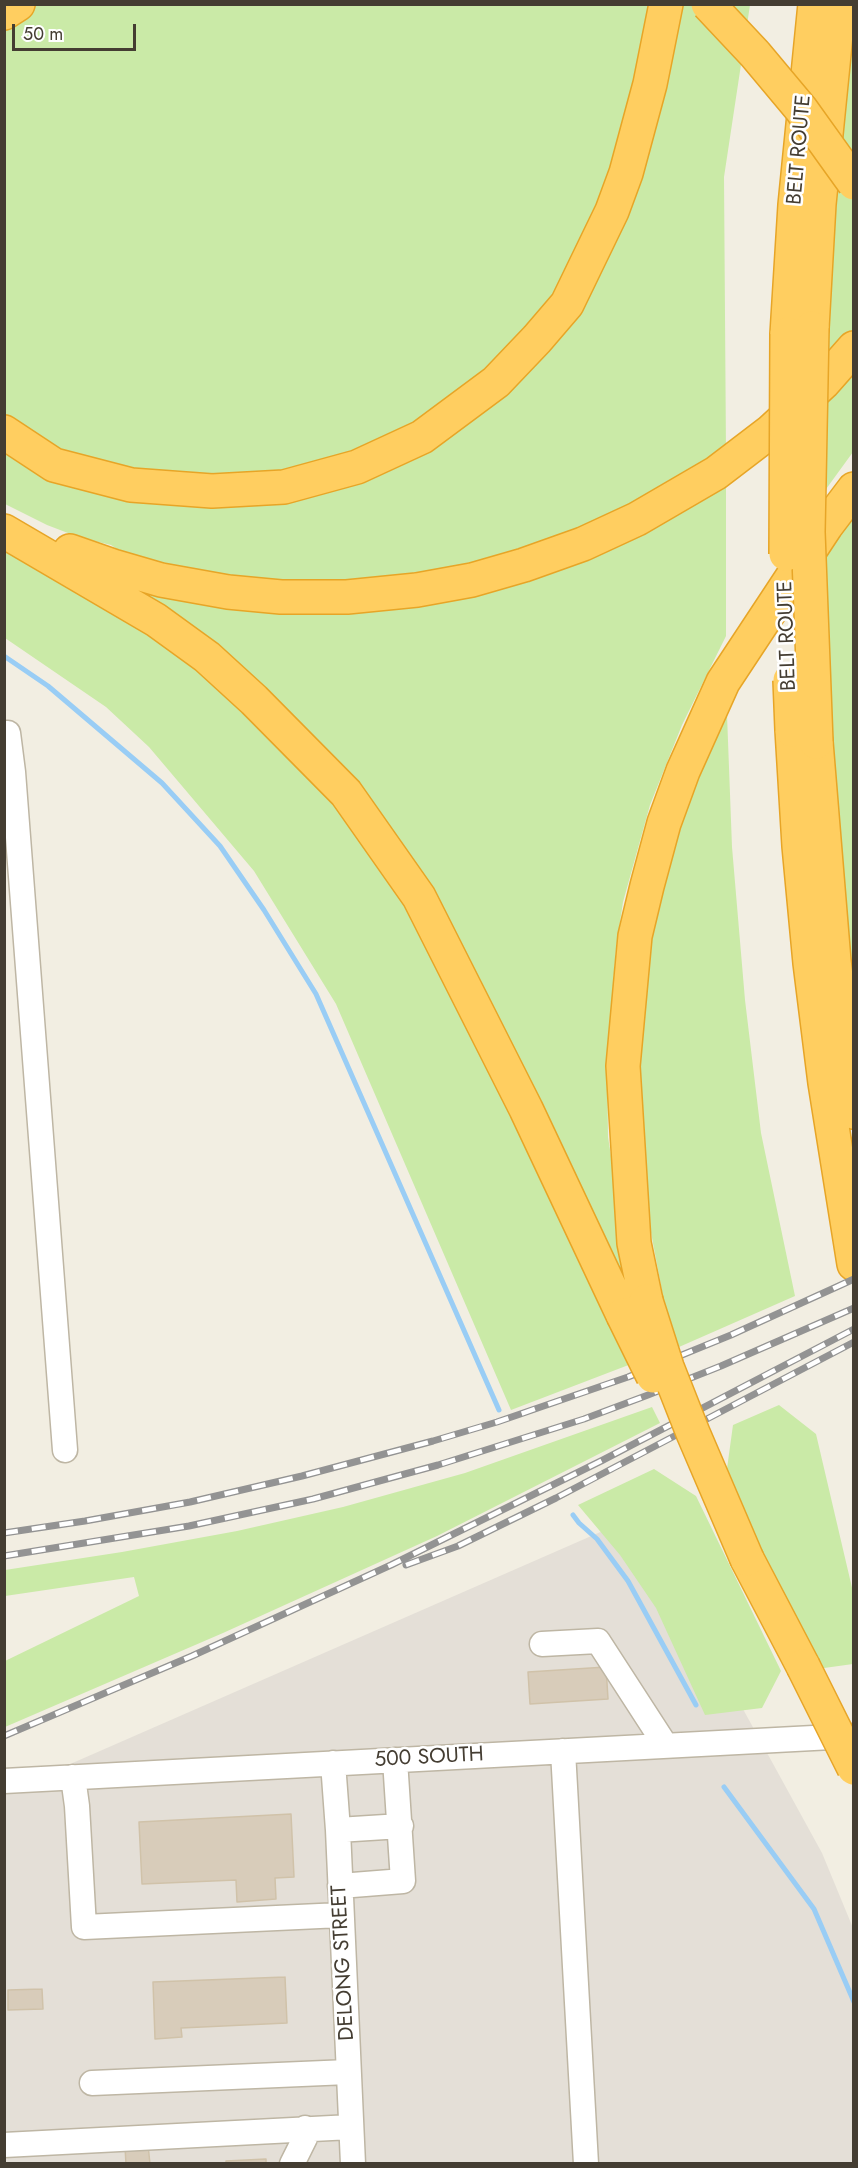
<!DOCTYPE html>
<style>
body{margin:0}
#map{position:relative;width:858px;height:2168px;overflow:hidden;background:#f2eee2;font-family:Jost,sans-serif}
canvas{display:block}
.frame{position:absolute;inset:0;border:6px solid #443d32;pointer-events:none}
.scale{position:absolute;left:12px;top:24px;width:124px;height:27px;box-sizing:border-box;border:3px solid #443d32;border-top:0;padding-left:8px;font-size:18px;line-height:21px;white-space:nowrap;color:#443d32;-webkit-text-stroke:4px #fff;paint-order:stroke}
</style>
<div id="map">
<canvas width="858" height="2168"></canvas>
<div class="frame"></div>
<div class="scale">50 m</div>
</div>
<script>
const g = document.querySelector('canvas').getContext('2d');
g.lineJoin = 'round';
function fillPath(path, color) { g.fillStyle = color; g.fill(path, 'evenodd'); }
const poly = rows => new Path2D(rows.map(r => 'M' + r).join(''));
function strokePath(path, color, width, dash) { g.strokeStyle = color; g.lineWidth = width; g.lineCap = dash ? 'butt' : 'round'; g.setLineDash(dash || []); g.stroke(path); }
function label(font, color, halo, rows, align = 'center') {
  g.font = font + ' Jost,sans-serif'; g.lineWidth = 5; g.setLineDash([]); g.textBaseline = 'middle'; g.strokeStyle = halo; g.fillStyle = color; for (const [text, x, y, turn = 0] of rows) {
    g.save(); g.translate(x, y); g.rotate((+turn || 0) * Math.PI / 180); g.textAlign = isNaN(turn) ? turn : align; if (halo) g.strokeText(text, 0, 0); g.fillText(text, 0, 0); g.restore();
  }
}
fillPath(poly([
 [637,1516,822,1853,853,1928,853,2163,5,2163,4,1793]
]), '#e4dfd7');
fillPath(poly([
 [27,4,654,5,610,186,560,289,519,342,438,412,360,452,254,478,98,469,5,424,5,19],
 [676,5,750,5,724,177,726,453,629,513,443,577,266,588,129,557,111,545,81,538,47,525,5,504,4,450,56,477,354,475,551,335],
 [853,36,853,335,826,367,829,281],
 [853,364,853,452,821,496,823,398],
 [726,478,726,636,682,725,650,805,623,902,616,949,607,1058,608,1137,635,1307,419,879,139,598,145,585,408,604],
 [853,502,853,1007,829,704,825,541],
 [4,544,191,660,298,754,424,928,639,1361,511,1410,336,1004,254,871,149,747,106,707,5,638],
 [726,688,732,847,745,1000,761,1133,795,1296,679,1347,665,1307,634,1142,630,1095,652,900],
 [779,1405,816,1434,853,1592,853,1664,817,1669,725,1483,733,1425],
 [652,1407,660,1423,437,1536,223,1633,5,1727,5,1661,139,1596,134,1577,5,1596,5,1570,122,1552,237,1531,343,1507,465,1473],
 [654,1469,696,1496,781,1671,762,1708,705,1715,656,1608,620,1555,578,1505]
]), '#caeaa7');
strokePath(poly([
 [4,656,48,686,162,783,220,846,264,910,316,994,499,1410],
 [573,1515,579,1523,597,1539,628,1581,696,1705],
 [724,1787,814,1909,854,2002]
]), '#99cdf5', 5);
const building = poly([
 [606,1667,608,1699,530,1704,528,1672,606,1667],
 [291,1814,294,1877,275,1878,276,1899,237,1902,236,1880,142,1884,139,1822,291,1814],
 [285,1977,287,2023,181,2028,182,2037,155,2039,153,1982,285,1977],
 [42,1989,43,2009,8,2010,8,1990,42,1989],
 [148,2145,150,2164,126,2164,125,2147,148,2145],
 [266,2159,266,2164,226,2164,226,2161,266,2159]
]);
fillPath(building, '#d8ccba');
strokePath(building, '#d0c2a9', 1.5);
const minor = poly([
 [4,733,8,733,13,772,65,1450],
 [542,1644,598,1641,666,1746],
 [563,1751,586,2164],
 [333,1763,338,1830,353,2164],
 [73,1777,77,1806,84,1927,341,1915],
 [4,1781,851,1736],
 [338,1830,401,1826],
 [340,1886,403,1881,395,1760],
 [92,2083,348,2072],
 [4,2145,351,2127],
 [292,2164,305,2138,305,2128]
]);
const highway = poly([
 [4,13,18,4],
 [812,328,819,204,839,4],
 [787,334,795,205,815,4],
 [4,432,54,465,131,485,212,491,284,487,357,467,422,437,496,382,537,339,567,304,612,211,626,173,650,84,666,4],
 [4,531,156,620,207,657,254,700,346,793,419,897,526,1109,623,1315],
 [70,551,113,566,161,580,228,592,281,597,347,597,417,590,472,580,524,565,583,544,637,519,716,473,771,431,823,383,854,348],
 [792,730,799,846,810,963,825,1083,854,1264],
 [816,742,834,961,854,1112],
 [646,1301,634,1243,623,1066,635,936,647,886,664,823,683,771,723,682,826,526,854,489],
 [747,1559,803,1666]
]);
strokePath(minor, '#beb6a4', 27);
strokePath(highway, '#e7a527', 36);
strokePath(minor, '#fff', 24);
strokePath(highway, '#ffce60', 33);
const rail = poly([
 [4,1533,85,1521,190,1502,302,1476,433,1441,497,1422,628,1377,731,1335,854,1279],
 [4,1556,189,1526,313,1499,438,1465,584,1419,648,1395,721,1366,854,1308],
 [406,1565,458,1546,556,1498,854,1342],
 [4,1736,192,1656,391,1565,603,1460,854,1329]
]);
strokePath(rail, '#939393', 7);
strokePath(rail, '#fff', 4.5, [14]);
const highwayBridge = poly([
 [708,4,755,54,801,109,854,183],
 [812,328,808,532,816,742],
 [786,554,787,334],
 [790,680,792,730],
 [646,1301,667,1367,693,1433,747,1559],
 [623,1315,653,1376],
 [803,1666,854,1768]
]);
strokePath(highwayBridge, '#e7a527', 36, []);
strokePath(highwayBridge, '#ffce60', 33);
label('21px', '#443d32', '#fff', [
 ["BELT ROUTE",800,150,-85],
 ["BELT ROUTE",788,636,-92],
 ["500 SOUTH",429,1758,-3],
 ["DELONG STREET",344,1963,-93]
]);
</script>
